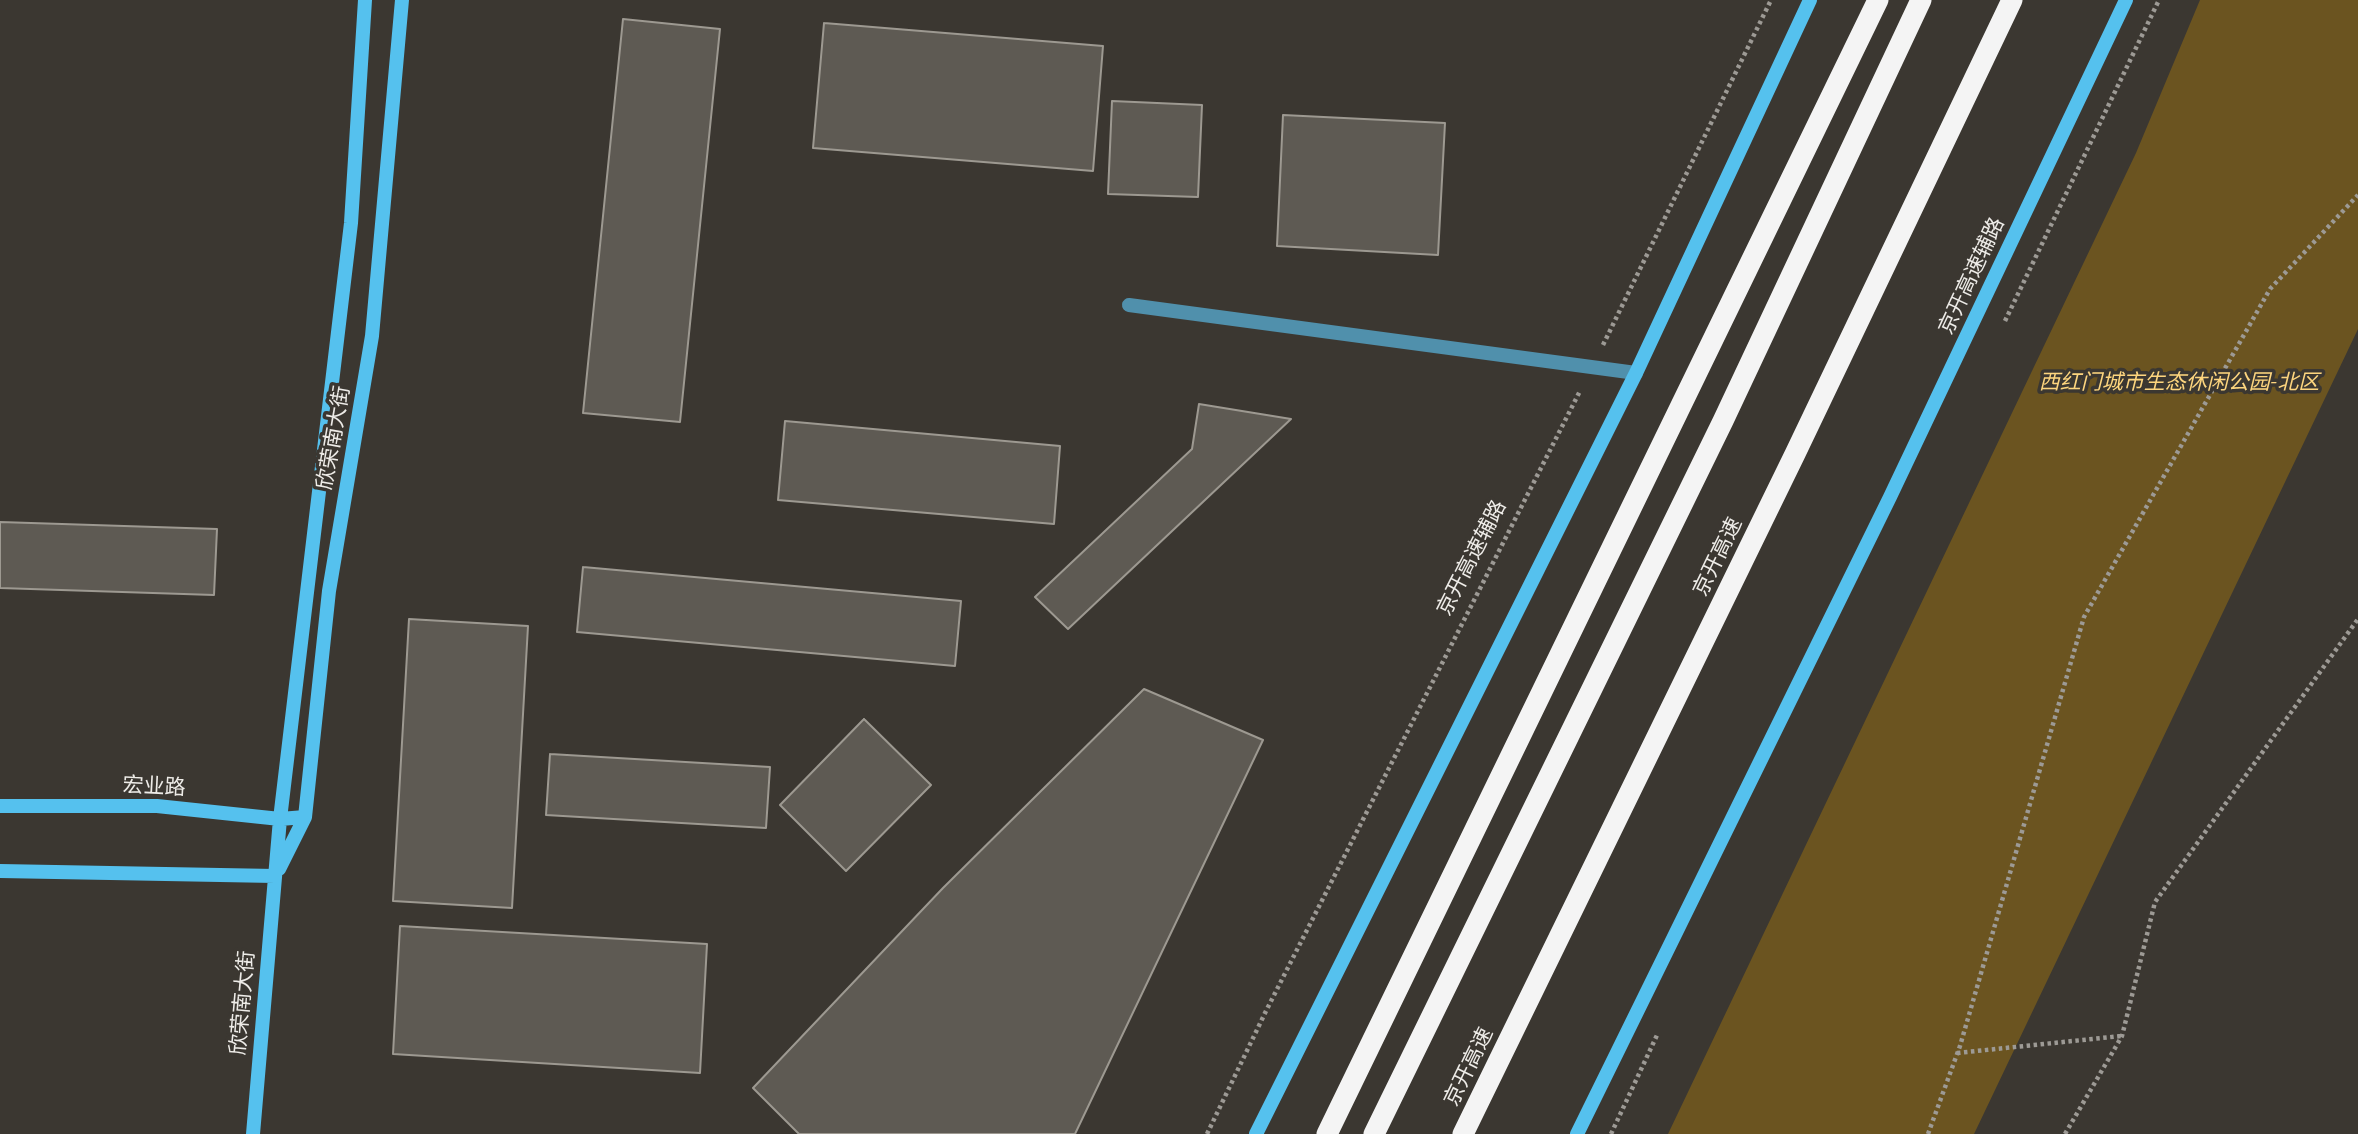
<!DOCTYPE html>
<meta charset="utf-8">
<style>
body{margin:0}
canvas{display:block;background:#3b3731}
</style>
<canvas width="2358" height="1134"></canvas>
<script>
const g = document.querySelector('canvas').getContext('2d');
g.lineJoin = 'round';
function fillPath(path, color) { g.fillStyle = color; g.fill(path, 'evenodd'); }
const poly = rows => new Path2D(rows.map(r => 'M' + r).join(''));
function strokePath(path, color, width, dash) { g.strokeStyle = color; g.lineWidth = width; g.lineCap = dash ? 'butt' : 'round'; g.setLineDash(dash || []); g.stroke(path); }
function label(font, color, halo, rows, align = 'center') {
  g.font = font + ' "IBM Plex Serif","Noto Sans SC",serif'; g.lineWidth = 7; g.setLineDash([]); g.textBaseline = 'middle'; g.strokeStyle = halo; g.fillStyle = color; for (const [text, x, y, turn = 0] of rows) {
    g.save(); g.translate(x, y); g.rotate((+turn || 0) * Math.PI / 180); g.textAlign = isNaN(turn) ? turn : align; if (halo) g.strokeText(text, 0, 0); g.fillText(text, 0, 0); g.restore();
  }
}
fillPath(poly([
 [2200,0,2358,0,2358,329,1974,1134,1668,1134,2136,153]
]), '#6b5420');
const building = poly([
 [623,19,720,29,680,422,583,413,623,19],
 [824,23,1103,46,1093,171,813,148,824,23],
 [1112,101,1202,105,1198,197,1108,194,1112,101],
 [1283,115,1445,123,1438,255,1277,246,1283,115],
 [1199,404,1291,419,1068,629,1035,597,1192,449,1199,404],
 [785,421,1060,446,1054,524,778,500,785,421],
 [0,522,217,529,214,595,0,588,0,522],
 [583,567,961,601,955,666,577,632,583,567],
 [409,619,528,626,512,908,393,901,409,619],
 [1144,689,1263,740,1075,1134,799,1134,753,1088,943,888,1144,689],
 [864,719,931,785,846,871,780,805,864,719],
 [550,754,770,767,766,828,546,815,550,754],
 [400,926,707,944,700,1073,393,1054,400,926]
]);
fillPath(building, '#5e5a53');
strokePath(building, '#9d9991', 2);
strokePath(poly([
 [2005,321,2159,0],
 [1603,345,1771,0],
 [1957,1053,2121,1036],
 [1207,1134,1266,1011,1580,391],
 [1611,1134,1658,1033],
 [1928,1134,1960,1046,2084,617,2270,289,2358,195],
 [2065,1134,2122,1036,2155,902,2358,619]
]), '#9d9a95', 4.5, [3.5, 3.5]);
strokePath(poly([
 [1129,305,1636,373]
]), '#5090ac', 14);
strokePath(poly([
 [0,806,157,806,280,819,305,817],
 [279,869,305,817,329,591,372,336,402,0],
 [0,871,275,876],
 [253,1134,280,819,351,223,365,0],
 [1256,1134,1636,373,1810,0],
 [1577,1134,1890,497,2126,0]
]), '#55c1ee', 14);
strokePath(poly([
 [1327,1134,1878,0],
 [1374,1134,1723,421,1921,0],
 [1463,1134,1795,454,2012,0]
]), '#f4f4f4', 21);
label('21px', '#eeece8', '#3b3731', [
 ["京开高速辅路",1972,276,-65],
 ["欣荣南大街",334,438,-80],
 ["京开高速",1718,557,-64],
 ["京开高速辅路",1472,558,-63],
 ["宏业路",154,787,3],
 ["欣荣南大街",243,1003,-85],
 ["京开高速",1469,1067,-64]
]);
label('italic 21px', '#fdd57e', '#3b3731', [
 ["西红门城市生态休闲公园-北区",2179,383]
]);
</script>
